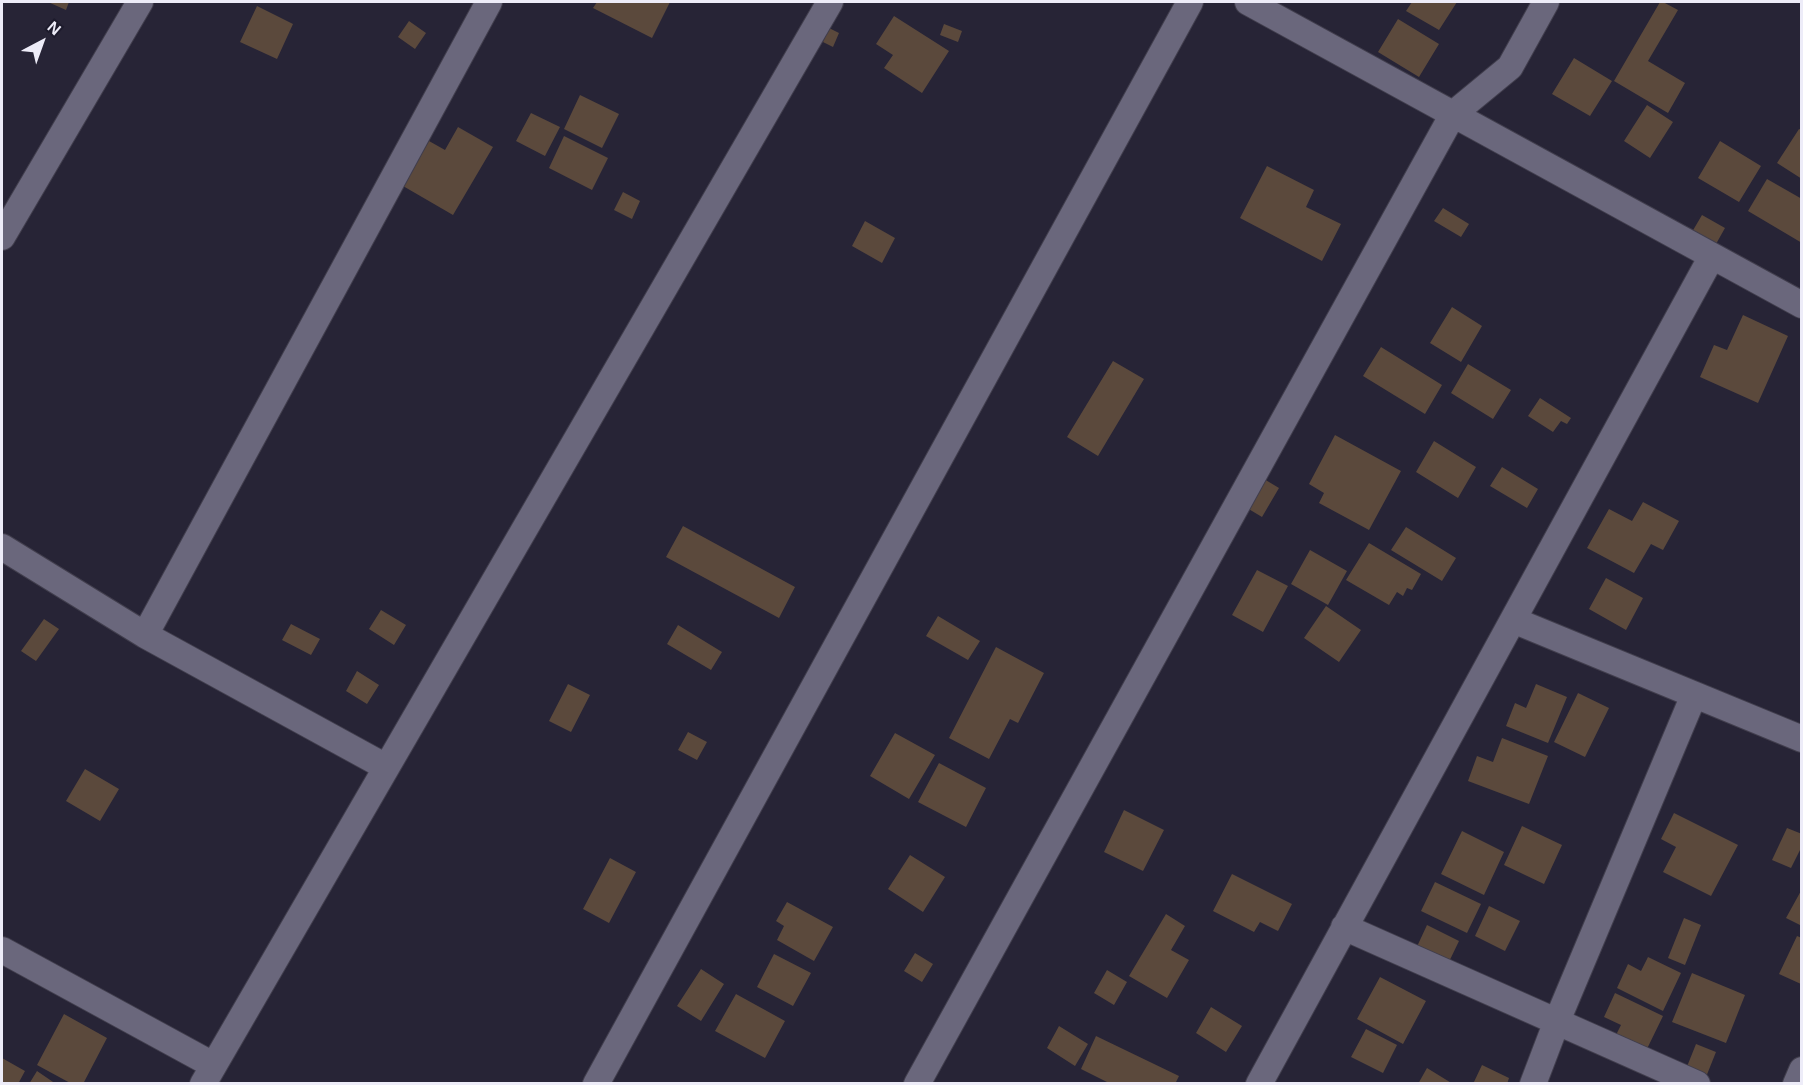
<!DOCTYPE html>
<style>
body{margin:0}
#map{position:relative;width:1803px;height:1085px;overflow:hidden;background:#272436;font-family:Arial,sans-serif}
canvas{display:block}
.frame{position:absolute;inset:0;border:3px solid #edecf8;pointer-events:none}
.north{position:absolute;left:12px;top:12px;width:60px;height:60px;-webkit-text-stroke:4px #1d1b2c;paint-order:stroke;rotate:41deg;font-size:16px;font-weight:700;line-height:24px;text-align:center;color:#edecf8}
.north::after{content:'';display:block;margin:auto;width:21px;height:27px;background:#edecf8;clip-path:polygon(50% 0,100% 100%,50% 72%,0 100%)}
</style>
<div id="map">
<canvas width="1803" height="1085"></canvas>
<div class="frame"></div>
<div class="north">N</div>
</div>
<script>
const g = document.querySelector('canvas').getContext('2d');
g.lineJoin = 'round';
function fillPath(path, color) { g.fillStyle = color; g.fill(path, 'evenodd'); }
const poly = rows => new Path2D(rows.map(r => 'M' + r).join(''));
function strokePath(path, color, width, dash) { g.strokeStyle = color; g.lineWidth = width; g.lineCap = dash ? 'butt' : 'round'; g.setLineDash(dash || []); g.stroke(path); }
fillPath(poly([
 [48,2,69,2,66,10],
 [597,2,670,2,652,38,593,8],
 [1412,2,1457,2,1439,30,1406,11],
 [1660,2,1663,2,1678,10,1648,61,1685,83,1668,113,1614,81],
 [257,6,293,24,277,59,240,42],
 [894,16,949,51,922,93,884,68,893,55,876,44],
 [1398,19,1439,44,1419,77,1378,52],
 [409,21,426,33,415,49,398,37],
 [944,24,962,31,958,42,940,35],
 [829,28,839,33,833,47,823,42],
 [1574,58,1612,81,1590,116,1552,94],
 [580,95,619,114,602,148,564,129],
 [1647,105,1673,122,1650,158,1624,141],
 [531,113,560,127,545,156,516,141],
 [458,127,493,147,453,215,403,186,429,141,445,150],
 [1799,129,1802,130,1802,179,1777,163],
 [564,136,608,158,592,190,549,168],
 [1720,141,1761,166,1739,202,1698,178],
 [1267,166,1314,190,1306,207,1341,224,1322,261,1240,218],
 [1767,179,1802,199,1802,243,1748,211],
 [623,192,640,201,632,219,614,210],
 [1443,208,1469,224,1461,237,1434,221],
 [1702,215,1725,228,1716,244,1692,232],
 [865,221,895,238,882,263,852,246],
 [1452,307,1482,326,1461,362,1430,343],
 [1743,315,1788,336,1758,403,1700,377,1714,345,1727,350],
 [1381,347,1442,385,1425,414,1363,376],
 [1113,361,1144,379,1098,456,1067,437],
 [1468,364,1511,390,1493,419,1451,393],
 [1540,398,1571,418,1567,424,1561,421,1553,432,1528,416],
 [1335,435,1401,471,1369,530,1319,503,1324,493,1309,484],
 [1434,441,1476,467,1458,498,1416,472],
 [1502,467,1538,489,1527,508,1490,486],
 [1259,476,1279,488,1262,517,1242,505],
 [1643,502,1679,521,1663,550,1651,544,1634,573,1587,548,1609,509,1632,521],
 [683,526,795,587,779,618,666,557],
 [1406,527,1456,558,1442,581,1391,550],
 [1369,543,1421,574,1412,590,1407,588,1403,596,1397,592,1389,605,1346,580],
 [1310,550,1347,571,1328,605,1291,584],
 [1257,570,1288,586,1263,632,1232,615],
 [1606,578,1643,598,1626,630,1589,609],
 [1326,606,1361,630,1339,662,1304,638],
 [381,610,406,625,394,645,369,629],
 [938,616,980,641,968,660,926,636],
 [44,619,59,629,36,661,21,651],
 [291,624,320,639,311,655,282,640],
 [678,625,722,652,711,670,667,644],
 [996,647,1044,673,1018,723,1010,719,989,759,949,738],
 [357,671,379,685,367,704,346,691],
 [568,684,590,695,571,732,549,721],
 [1536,684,1567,697,1548,743,1506,726,1515,703,1526,708],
 [1578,693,1609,708,1585,757,1554,742],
 [688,732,707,742,697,760,678,750],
 [895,733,935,755,909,799,870,776],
 [1502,738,1548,756,1529,804,1468,781,1477,756,1493,762],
 [939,763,986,788,966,827,918,802],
 [85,769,119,789,100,821,66,801],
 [1124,810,1164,830,1143,871,1104,852],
 [1674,813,1738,845,1711,896,1663,872,1676,847,1661,839],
 [1522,826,1562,845,1544,884,1504,865],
 [1787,828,1802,834,1802,846,1791,868,1772,860],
 [1462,831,1504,852,1484,895,1441,874],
 [910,855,945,877,923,912,888,889],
 [610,858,636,872,609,923,583,909],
 [1232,874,1292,904,1278,931,1260,922,1254,932,1213,911],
 [1435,882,1481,904,1467,933,1421,911],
 [1802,889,1802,926,1786,918],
 [787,902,833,927,814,961,777,940,784,926,776,921],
 [1489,906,1520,921,1505,951,1475,936],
 [1166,914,1185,926,1171,950,1189,960,1167,998,1129,976],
 [1684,918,1701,925,1685,965,1668,958],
 [1427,925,1459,941,1446,968,1414,953],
 [1797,936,1802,938,1801,984,1779,974],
 [915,953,933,964,922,982,904,971],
 [774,954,811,973,793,1006,757,987],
 [1648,957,1681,973,1663,1011,1617,988,1628,964,1641,971],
 [701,969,724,984,701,1021,677,1006],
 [1107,970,1127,982,1114,1005,1094,993],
 [1692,973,1745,995,1726,1043,1672,1022],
 [1380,977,1426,1001,1403,1044,1357,1019],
 [1615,993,1663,1016,1644,1055,1613,1041,1621,1025,1604,1017],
 [736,994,785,1021,765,1058,715,1031],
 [1211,1007,1242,1026,1226,1052,1196,1033],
 [64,1014,107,1038,83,1084,72,1084,37,1065],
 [1059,1026,1088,1044,1075,1066,1047,1048],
 [1366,1029,1397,1045,1383,1073,1351,1057],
 [1096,1036,1179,1076,1175,1084,1111,1084,1081,1069],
 [1696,1044,1716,1052,1706,1077,1686,1069],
 [2,1058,25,1071,18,1084,2,1084],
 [1482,1065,1509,1078,1507,1084,1473,1084],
 [1427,1068,1453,1084,1418,1084],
 [37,1071,56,1084,29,1084]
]), '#5b493c');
const street = poly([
 [1248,2,1802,305],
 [2,237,140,2],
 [2,547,145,635,386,767],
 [1513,620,1802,739],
 [145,635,489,2],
 [1344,927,1697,1084],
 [2,950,213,1065],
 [203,1084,830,2],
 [596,1084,1190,2],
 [917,1084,1453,114,1510,67,1546,2],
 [1259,1084,1712,256],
 [1533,1084,1557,1021,1694,695],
 [1796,1084,1802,1070]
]);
strokePath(street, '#413e4d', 28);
strokePath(street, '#6a677c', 26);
</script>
